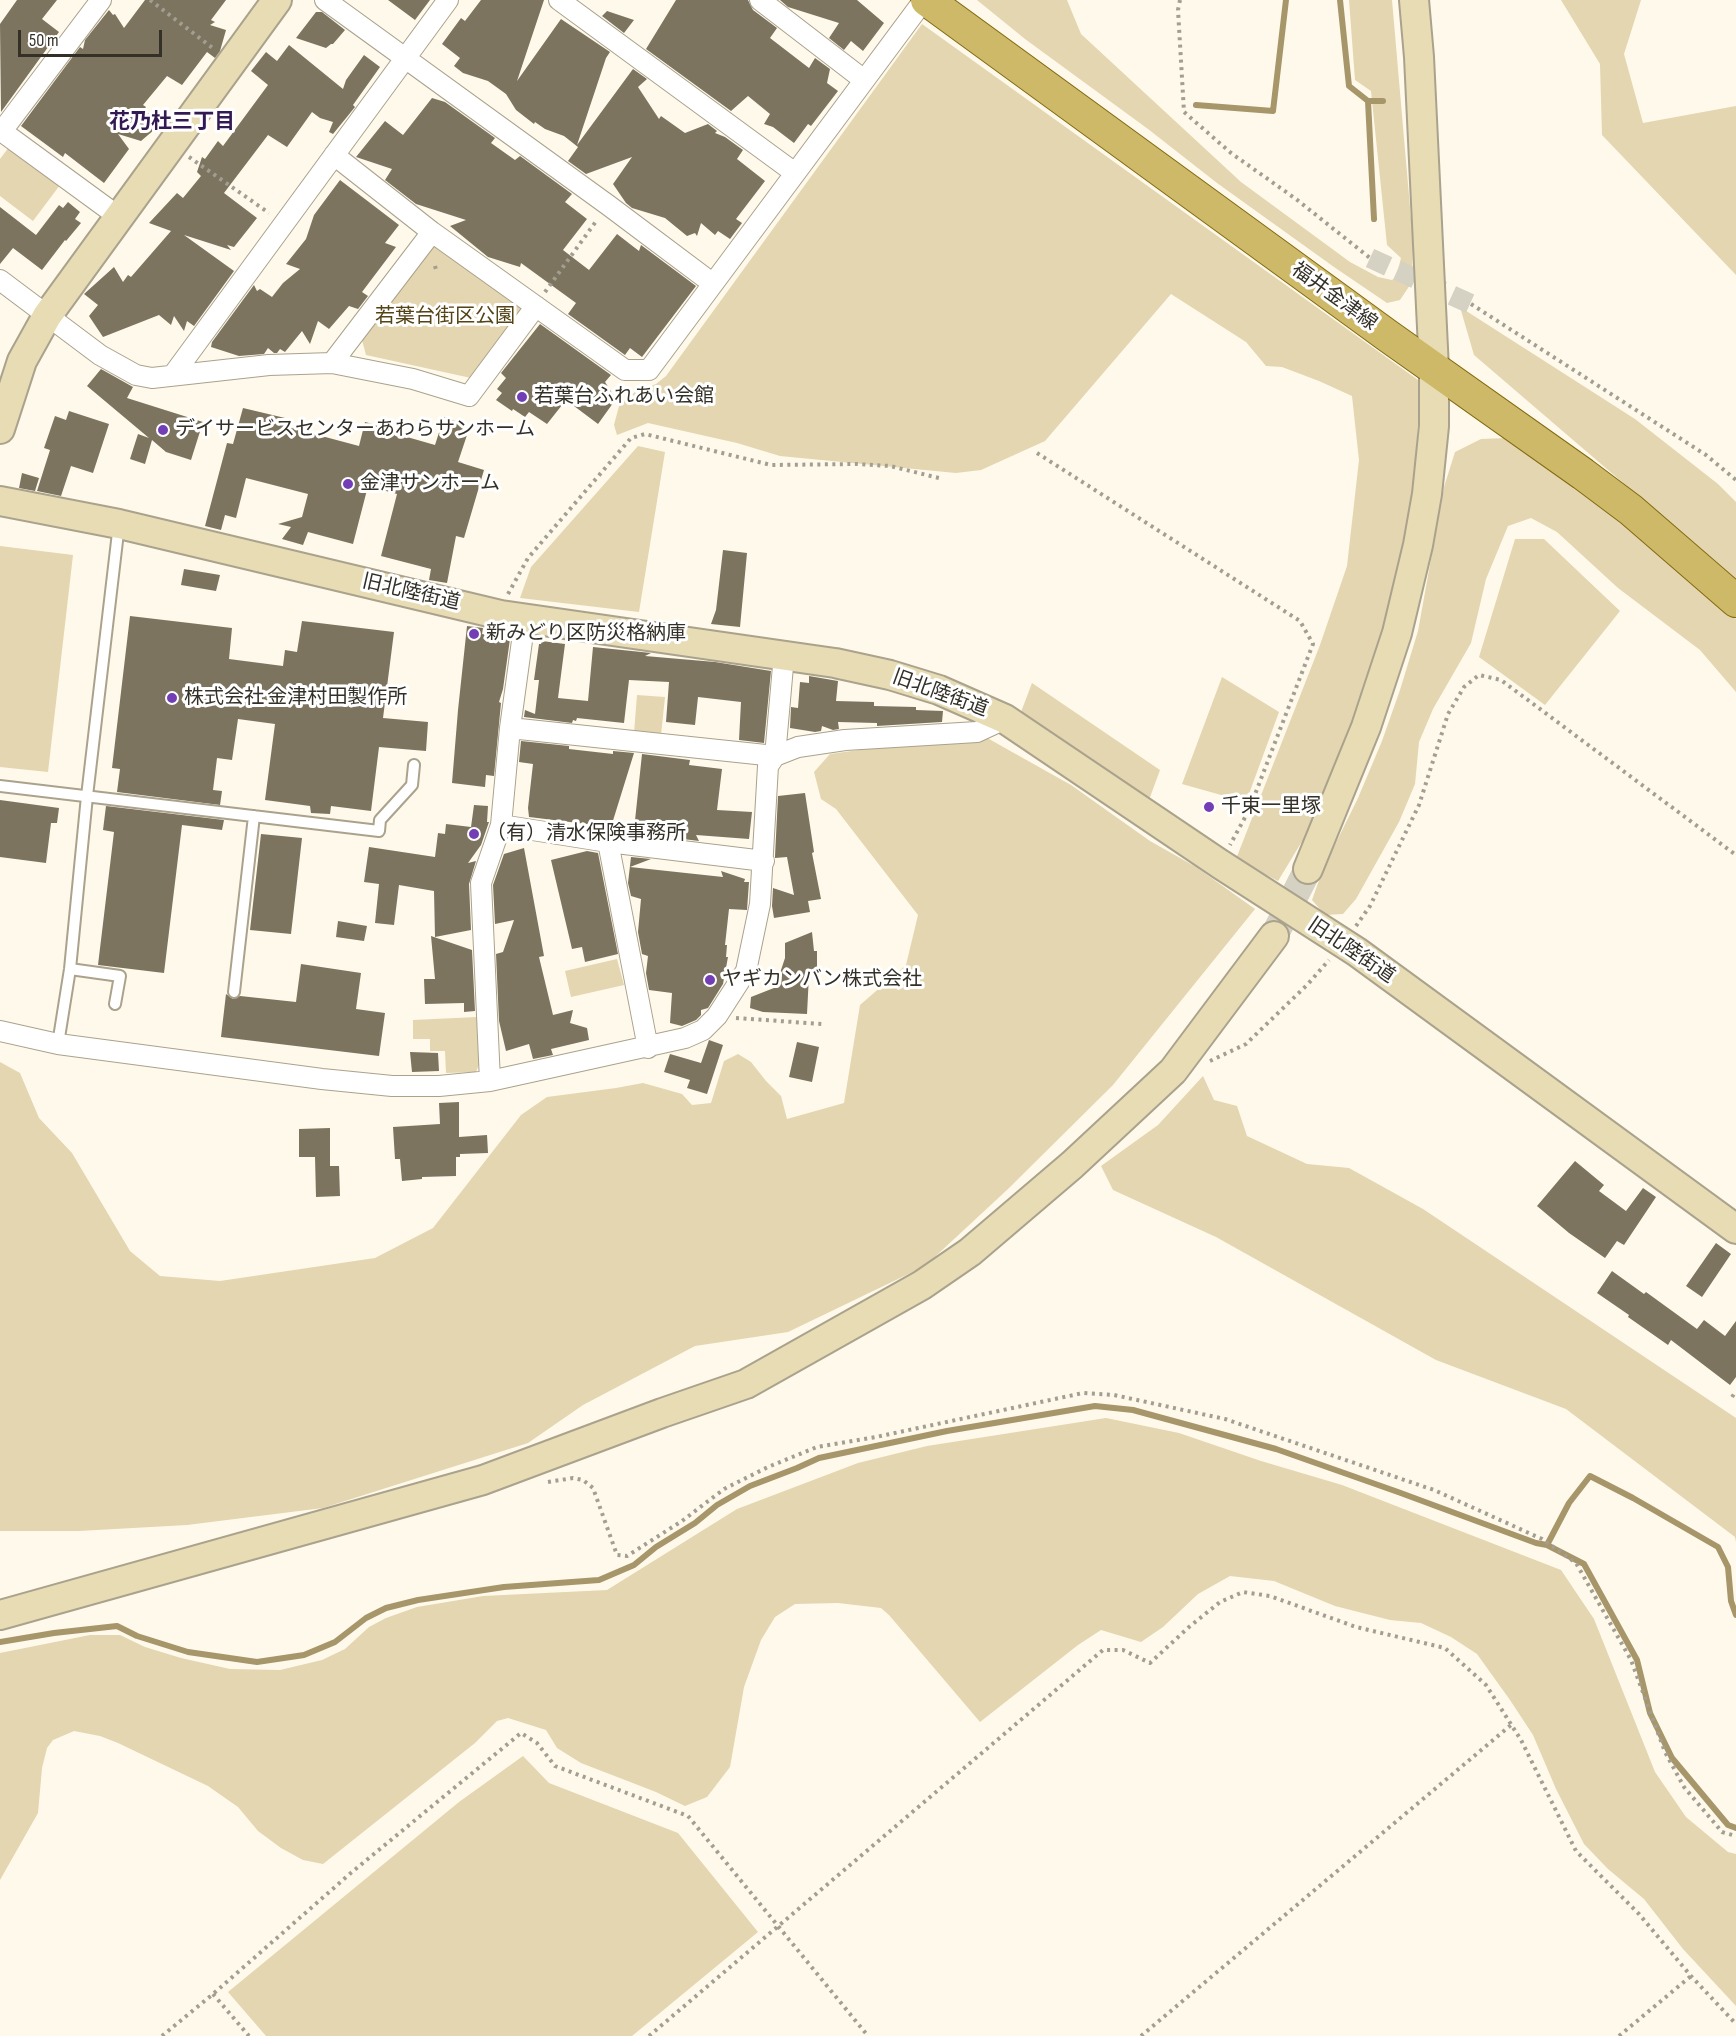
<!DOCTYPE html>
<meta charset="utf-8">
<style>
body{margin:0}
#map{position:relative;width:1736px;height:2036px;overflow:hidden;background:#fef9ea;font-family:"Sofia Sans Condensed",sans-serif}
canvas{display:block}
.scale{position:absolute;left:18px;top:30px;width:144px;height:27px;box-sizing:border-box;border:3px solid #333027;border-top:0;padding-left:8px;font-size:18px;line-height:21px;white-space:nowrap;color:#333027;-webkit-text-stroke:4px #fff;paint-order:stroke}
</style>
<div id="map">
<canvas width="1736" height="2036"></canvas>
<div class="scale">50 m</div>
</div>
<script>
const g = document.querySelector('canvas').getContext('2d');
g.lineJoin = 'round';
function fillPath(path, color) { g.fillStyle = color; g.fill(path, 'evenodd'); }
const poly = rows => new Path2D(rows.map(r => 'M' + r).join(''));
function strokePath(path, color, width, dash) { g.strokeStyle = color; g.lineWidth = width; g.lineCap = dash ? 'butt' : 'round'; g.setLineDash(dash || []); g.stroke(path); }
function label(font, color, halo, rows, align = 'center') {
  g.font = font + ' "Sofia Sans Condensed","Noto Sans JP",sans-serif'; g.lineWidth = 6; g.setLineDash([]); g.textBaseline = 'middle'; g.strokeStyle = halo; g.fillStyle = color; for (const [text, x, y, turn = 0] of rows) {
    g.save(); g.translate(x, y); g.rotate((+turn || 0) * Math.PI / 180); g.textAlign = isNaN(turn) ? turn : align; if (halo) g.strokeText(text, 0, 0); g.fillText(text, 0, 0); g.restore();
  }
}
fillPath(poly([
 [977,0,1067,0,1081,34,1241,182,1350,262,1378,277,1392,280,1396,277,1401,258,1387,245,1371,91,1355,80,1349,0,1392,0,1413,242,1412,282,1400,300,1387,303,1334,267,1217,183,1148,129,1025,39],
 [1561,0,1641,0,1624,54,1643,123,1736,106,1736,275,1602,135,1600,64],
 [922,24,1418,380,1420,394,1413,498,1397,583,1343,758,1317,830,1301,843,1278,881,1236,859,1320,645,1347,566,1359,460,1352,396,1319,381,1282,367,1266,366,1246,342,1171,294,1045,441,981,470,956,473,780,456,737,443,648,423,617,435,614,425,619,406,636,391,656,384,666,376],
 [9,147,60,185,33,221,0,196,0,159],
 [433,241,523,306,471,378,366,355,362,340],
 [1460,307,1635,419,1718,484,1736,502,1736,584,1671,524,1474,355],
 [1508,438,1613,514,1712,595,1736,619,1736,692,1700,650,1618,588,1557,532,1531,518,1508,526,1486,579,1471,643,1433,709,1419,742,1415,784,1399,822,1356,899,1343,914,1325,915,1312,900,1323,869,1358,798,1382,741,1400,690,1418,631,1444,487,1455,452,1481,439],
 [638,446,665,452,639,612,520,598,531,567],
 [1515,539,1544,539,1620,611,1545,705,1479,657],
 [0,546,73,555,48,772,0,767],
 [1222,677,1279,712,1246,802,1182,784],
 [1032,683,1160,770,1149,800,1021,712],
 [637,695,665,697,661,735,634,733],
 [945,738,989,739,1071,785,1150,841,1196,867,1255,909,1113,1085,1008,1189,925,1266,788,1332,695,1346,583,1405,528,1443,323,1508,187,1525,79,1531,0,1531,0,1062,20,1073,39,1118,72,1153,130,1251,160,1276,220,1281,375,1258,433,1228,521,1115,547,1097,616,1088,643,1083,682,1094,692,1105,711,1103,724,1061,738,1054,751,1062,766,1081,781,1096,787,1119,844,1103,860,1005,906,965,918,915,836,809,821,799,814,772,830,754],
 [617,959,624,985,571,997,565,971],
 [477,1017,480,1062,476,1072,446,1073,445,1051,430,1051,430,1039,413,1039,413,1020],
 [1203,1076,1214,1100,1237,1106,1247,1136,1307,1164,1349,1168,1423,1209,1736,1418,1736,1542,1735,1537,1566,1409,1436,1360,1216,1237,1113,1190,1101,1166,1158,1125],
 [1106,1418,1179,1433,1261,1461,1342,1485,1561,1570,1594,1619,1655,1772,1686,1817,1728,1852,1736,1854,1736,2006,1683,1949,1644,1899,1608,1869,1584,1844,1556,1789,1533,1735,1510,1700,1477,1654,1451,1637,1421,1623,1390,1620,1335,1606,1274,1581,1230,1576,1198,1594,1163,1627,1141,1642,1101,1630,1078,1645,980,1722,889,1615,881,1608,838,1603,795,1604,775,1617,761,1640,744,1687,730,1767,707,1797,685,1806,656,1792,581,1763,557,1748,546,1730,508,1718,497,1721,475,1743,323,1864,303,1860,281,1848,258,1831,238,1807,208,1786,118,1743,100,1736,74,1731,53,1740,47,1748,42,1768,38,1813,0,1880,0,1653,90,1635,120,1635,145,1647,181,1658,230,1669,280,1670,322,1660,345,1649,369,1627,386,1618,417,1607,483,1596,607,1590,737,1509,858,1463,927,1446],
 [523,1756,549,1783,678,1833,758,1932,632,2036,266,2036,228,1992,459,1802]
]), '#e3d6b0');
strokePath(poly([
 [1340,0,1349,86,1368,101,1374,219],
 [1368,101,1383,101],
 [1196,105,1273,111,1286,0],
 [1547,1545,1584,1564,1637,1660,1650,1713,1672,1758,1728,1825,1736,1828],
 [0,1642,54,1633,117,1626,137,1636,188,1652,257,1662,304,1655,335,1642,366,1618,386,1608,418,1600,504,1587,599,1580,634,1565,656,1547,695,1523,717,1505,750,1486,797,1468,819,1458,947,1431,1095,1406,1133,1410,1276,1449,1398,1492,1536,1543,1547,1545,1569,1503,1590,1476,1633,1498,1718,1547,1728,1567,1731,1601,1736,1615]
]), '#a6966a', 6);
fillPath(poly([
 [17,0,57,0,42,19,59,32,1,112,0,24],
 [145,0,226,0,211,20,215,22,210,25,226,30,220,51,215,58,207,52,182,85,167,76,143,105,146,107,144,110,161,124,141,141,118,134,129,149,104,183,65,153,63,157,21,126,80,47,83,49,85,40,109,10,113,15,115,14,124,28],
 [388,0,430,0,415,20],
 [481,0,544,0,517,81,561,19,610,52,606,58,577,145,633,69,647,79,638,87,659,119,661,116,685,133,708,124,717,131,715,133,725,137,743,150,737,159,765,181,736,219,742,223,730,239,718,231,715,235,701,223,697,236,695,233,687,236,665,218,632,208,626,203,613,184,632,157,586,174,568,161,578,147,564,136,545,129,535,122,534,124,516,110,506,94,488,81,463,73,454,66,460,58,442,44,461,18,465,21],
 [676,0,748,0,753,10,777,28,770,38,809,68,815,58,830,69,827,83,838,91,811,126,808,124,794,143,773,127,764,124,770,114,748,96,731,111,646,49],
 [780,0,857,0,884,23,863,51,851,41,844,50,829,38,839,23,788,7],
 [607,11,634,20,624,33,602,16],
 [316,12,322,12,345,30,333,44,331,44,326,48,296,38],
 [289,45,343,89,346,80,364,55,380,67,353,105,355,107,333,134,329,132,333,122,320,118,312,112,287,147,268,135,224,193,257,218,234,247,227,245,231,250,184,235,234,271,194,326,187,321,184,331,174,316,171,325,159,315,103,337,89,316,98,305,84,294,114,267,123,282,128,275,131,277,171,231,149,223,177,193,183,198,201,176,197,172,202,157,205,159,218,141,223,146,268,85,251,71,266,52,277,61],
 [432,98,445,102,495,138,491,143,515,160,520,156,572,194,565,202,587,219,563,250,589,270,617,234,639,251,641,245,696,286,642,357,630,348,625,355,568,314,576,303,521,263,520,267,488,257,450,226,466,220,416,204,385,180,392,169,356,157,385,121,403,135],
 [340,180,399,225,385,243,396,247,362,292,368,296,358,309,349,306,329,329,318,321,310,344,302,331,285,352,280,349,277,353,274,353,268,348,264,354,239,356,211,347,212,342,254,285,257,291,260,289,272,297,283,283,300,269,286,264,306,239,314,215],
 [68,202,80,212,75,219,81,223,66,241,65,240,42,270,13,248,0,264,0,207,36,235,59,205,63,208],
 [540,324,611,375,605,382,616,399,598,424,566,400,547,424,529,412,525,417,513,409,512,411,496,400,502,393,497,389,506,378,501,373],
 [101,369,133,387,127,398,203,422,191,460,166,452,152,440,145,464,130,459,138,434,149,438,87,386],
 [243,408,285,418,284,426,359,446,365,422,401,431,400,435,435,445,444,417,470,426,458,462,484,470,464,538,456,536,447,583,429,580,431,569,381,556,397,494,368,486,353,544,308,532,303,545,282,539,291,527,278,524,302,517,308,494,246,478,236,518,225,515,221,530,205,526,227,443,233,444],
 [69,411,109,424,93,473,71,466,61,496,37,491,50,450,44,448,55,416,66,420],
 [22,473,39,478,35,491,19,488],
 [723,550,747,553,740,627,711,624,716,610],
 [184,569,220,575,216,591,181,585],
 [130,616,232,628,229,659,283,666,285,650,297,652,302,621,394,632,383,718,428,722,426,751,379,747,371,811,331,806,330,814,311,813,310,806,265,800,275,724,238,719,232,760,217,758,213,790,222,791,220,805,117,792,120,769,112,768],
 [467,626,483,628,482,634,510,639,503,689,499,702,501,703,494,776,486,775,485,787,452,783,458,710],
 [542,641,565,644,558,698,588,701,593,647,651,653,645,656,715,662,771,671,764,743,739,740,741,702,698,697,695,725,666,722,669,682,629,680,624,723,577,718,576,721,573,720,572,723,524,717,525,710,535,714,539,680,534,680,539,644,541,644],
 [809,676,838,681,836,701,874,702,874,706,916,707,916,710,943,711,942,722,877,726,877,723,838,722,839,729,833,730,822,726,821,731,815,732,790,728,791,707,798,708,800,682,809,683],
 [521,741,569,746,569,749,613,754,613,751,634,753,611,827,529,817,528,808,533,764,519,762],
 [642,754,690,760,689,765,722,769,717,810,752,812,749,839,696,835,699,841,651,835,658,833,634,830],
 [805,793,814,852,812,853,821,899,808,901,810,912,774,918,772,906,773,888,794,895,787,857,775,858,775,856,778,796],
 [0,800,59,808,57,823,51,823,46,863,0,857],
 [474,805,488,806,487,822,489,822,481,845,468,863,476,861,469,884,471,930,435,937,434,891,399,885,394,925,375,923,379,884,364,882,369,847,435,857,438,833,445,834,446,824,471,827],
 [106,806,224,820,222,830,182,825,164,973,98,965,114,832,103,830],
 [261,834,302,838,291,934,250,930],
 [524,848,544,956,539,957,553,1015,573,1010,570,1023,587,1028,589,1040,551,1049,553,1055,533,1059,529,1044,506,1051,499,1021,496,954,503,952,514,920,495,924,493,885,504,854],
 [587,851,598,853,618,954,585,962,582,947,572,949,551,860],
 [631,857,651,859,630,867,723,877,721,871,745,879,744,882,749,882,747,910,729,909,725,945,727,945,726,957,728,957,723,984,708,1008,701,1010,701,1015,696,1020,682,1026,670,1023,672,993,649,990,646,973,648,956,642,954,638,932,641,899,631,896,628,883],
 [338,921,367,926,364,941,336,937],
 [812,932,814,951,817,951,817,975,809,975,807,1014,763,1012,750,1008,751,997,779,986,780,973,785,958,785,943],
 [431,936,472,950,475,1011,464,1012,464,1003,425,1004,424,979,435,979],
 [301,964,361,973,356,1009,385,1013,379,1056,221,1037,226,994,233,999,240,996,296,1002],
 [709,1040,723,1045,707,1094,687,1088,690,1080,664,1072,670,1054,701,1063],
 [797,1042,819,1047,812,1082,789,1077],
 [410,1052,438,1053,439,1071,412,1072],
 [459,1102,459,1137,487,1135,488,1153,460,1154,460,1157,456,1157,456,1176,422,1177,422,1179,402,1181,400,1159,395,1159,393,1127,440,1124,439,1103],
 [330,1128,330,1166,339,1166,340,1196,316,1197,315,1157,299,1157,299,1129],
 [1575,1161,1604,1185,1599,1191,1626,1211,1643,1188,1656,1197,1624,1245,1617,1241,1605,1258,1569,1233,1537,1206],
 [1716,1243,1731,1254,1702,1297,1686,1286],
 [1612,1271,1644,1294,1646,1292,1697,1329,1704,1320,1725,1336,1736,1321,1736,1377,1730,1385,1671,1340,1668,1345,1628,1317,1629,1315,1597,1293]
]), '#7c745f');
strokePath(poly([
 [1370,258,1471,304]
]), '#d5d1c3', 20, [20, 10]);
strokePath(poly([
 [1274,936,1308,869]
]), '#d5d1c3', 28, [28, 14]);
const lane = poly([
 [0,786,379,831,380,820,412,785,414,765],
 [70,969,120,976,115,1004],
 [234,992,254,816],
 [58,1044,70,969,87,796,119,524]
]);
const street = poly([
 [325,0,608,205,712,283],
 [559,0,795,173],
 [760,0,864,80],
 [0,130,119,217],
 [2,131,101,0],
 [334,155,432,232,625,370,649,370,924,0],
 [0,280,100,355,136,375,152,378,269,365,332,363,413,379,469,396,536,306],
 [332,363,432,232],
 [173,375,448,0],
 [510,728,775,756,784,655],
 [501,825,608,842,764,861],
 [608,842,648,1048],
 [0,1031,58,1044,322,1079,392,1086,439,1086,490,1081,685,1038,703,1030,717,1016,746,971,760,904,768,766,775,756,798,747,845,740,977,732,1005,719],
 [490,1081,481,883,501,825,510,728,525,619]
]);
const secondary = poly([
 [0,429,22,361,47,316,277,0],
 [0,501,119,524,501,615,835,663,890,675,939,690,1005,719,1220,864,1357,952,1736,1229],
 [1308,869,1366,727,1397,633,1418,545,1427,494,1434,426,1434,369,1419,57,1414,0],
 [0,1615,483,1480,662,1413,746,1384,922,1285,970,1252,1072,1165,1173,1071,1274,936]
]);
const primary = poly([
 [927,0,1388,336,1583,474,1631,510,1736,601]
]);
strokePath(lane, '#aaa28c', 14);
strokePath(street, '#aaa28c', 22);
strokePath(secondary, '#aaa28c', 32);
strokePath(primary, '#836a10', 34);
strokePath(poly([
 [150,0,214,49],
 [1180,0,1178,10,1184,112,1231,153,1296,199,1370,258],
 [189,157,269,213],
 [435,266,437,273],
 [545,292,597,220],
 [1471,304,1706,455,1736,480],
 [1037,453,1300,621,1313,644,1249,810,1230,845],
 [508,594,528,558,631,438,645,434,771,465,856,464,890,466,943,479],
 [1356,926,1370,906,1419,805,1448,714,1464,687,1479,675,1501,680,1736,855],
 [736,1018,822,1024],
 [1210,1061,1246,1044,1308,984,1329,960],
 [1732,1397,1736,1391],
 [548,1482,573,1478,583,1480,593,1488,617,1555,627,1556,682,1521,724,1489,768,1467,817,1447,876,1437,1083,1393,1114,1395,1225,1419,1434,1490,1542,1539,1576,1563,1631,1660,1665,1752,1684,1787,1722,1832,1736,1836],
 [213,1994,249,2036],
 [162,2036,213,1994,352,1872,521,1733,537,1743,555,1766,688,1816,868,2036],
 [649,2036,1103,1650,1123,1650,1150,1663,1189,1627,1220,1602,1243,1592,1270,1596,1356,1627,1445,1648,1486,1685,1521,1740,1576,1851,1639,1914,1691,1976,1736,2024],
 [1141,2036,1511,1725],
 [1619,2036,1691,1976]
]), '#a29e92', 4, [3, 4.5]);
strokePath(lane, '#fff', 10);
strokePath(street, '#fff', 20);
strokePath(secondary, '#e7dcb4', 28);
strokePath(primary, '#ceb968', 32);
for (const [x, y, r, color] of [
 [522,397,6,"#733eb5"],
 [163,430,6,"#733eb5"],
 [348,484,6,"#733eb5"],
 [474,634,6,"#733eb5"],
 [172,698,6,"#733eb5"],
 [1209,807,6,"#733eb5"],
 [474,834,6,"#733eb5"],
 [710,980,6,"#733eb5"]
]) { const dot = new Path2D(); dot.arc(x, y, r, 0, 2 * Math.PI); g.fillStyle = color; g.fill(dot); strokePath(dot, '#fff', 2); }
label('20px', '#333027', '#fff', [
 ["福井金津線",1334,297,36],
 ["旧北陸街道",411,593,13],
 ["旧北陸街道",940,694,20],
 ["旧北陸街道",1351,951,34]
]);
label('20px', '#534315', '#fff', [
 ["若葉台街区公園",445,317]
]);
label('20px', '#333027', '#fff', [
 ["若葉台ふれあい会館",534,397],
 ["デイサービスセンターあわらサンホーム",175,430],
 ["金津サンホーム",360,484],
 ["新みどり区防災格納庫",486,634],
 ["株式会社 金津村田製作所",184,698],
 ["千束一里塚",1221,807],
 ["（有）清水保険事務所",486,834],
 ["ヤギカンバン株式会社",722,980]
], 'left');
label('bold 21px', '#331a53', '#fff', [
 ["花乃杜三丁目",172,123]
]);
</script>
